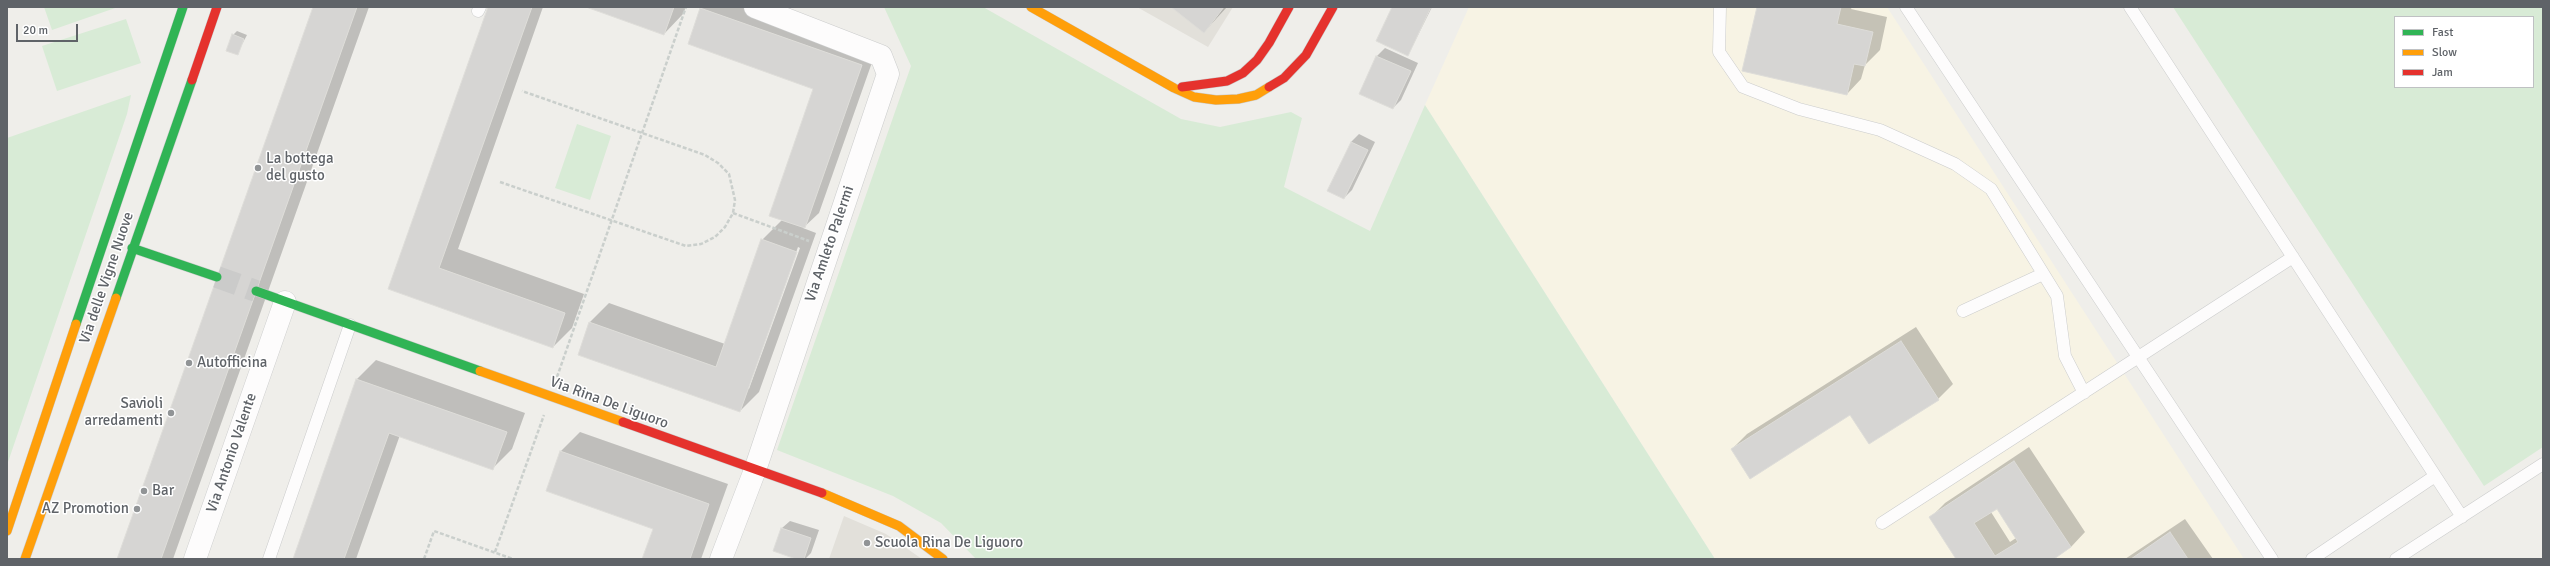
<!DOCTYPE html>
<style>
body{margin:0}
#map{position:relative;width:2550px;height:566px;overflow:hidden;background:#efeeea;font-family:Signika,sans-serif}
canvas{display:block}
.frame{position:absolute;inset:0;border:8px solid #5f6368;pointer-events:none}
.legend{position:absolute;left:2394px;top:16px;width:140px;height:72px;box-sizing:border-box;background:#fff;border:1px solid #bfc1c3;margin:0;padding:5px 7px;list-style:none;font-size:12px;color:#5f6368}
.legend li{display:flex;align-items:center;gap:8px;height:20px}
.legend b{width:20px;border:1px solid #bfc1c3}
.scale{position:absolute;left:16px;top:24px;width:62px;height:18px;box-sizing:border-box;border:2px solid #5f6368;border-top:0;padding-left:5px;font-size:12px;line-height:14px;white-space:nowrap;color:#5f6368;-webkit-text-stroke:3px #fff;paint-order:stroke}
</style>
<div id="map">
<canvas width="2550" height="566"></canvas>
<div class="frame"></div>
<ul class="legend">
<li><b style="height:5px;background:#30b455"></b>Fast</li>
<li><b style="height:5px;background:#ff9f0a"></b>Slow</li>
<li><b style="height:5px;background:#e5322d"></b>Jam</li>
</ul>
<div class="scale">20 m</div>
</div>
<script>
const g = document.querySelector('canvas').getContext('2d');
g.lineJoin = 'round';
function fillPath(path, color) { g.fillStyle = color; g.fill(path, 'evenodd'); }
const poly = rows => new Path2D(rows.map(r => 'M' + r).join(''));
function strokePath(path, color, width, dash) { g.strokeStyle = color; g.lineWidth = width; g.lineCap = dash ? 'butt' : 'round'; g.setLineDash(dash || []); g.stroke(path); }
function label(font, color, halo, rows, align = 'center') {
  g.font = font + ' Signika,sans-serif'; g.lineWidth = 3; g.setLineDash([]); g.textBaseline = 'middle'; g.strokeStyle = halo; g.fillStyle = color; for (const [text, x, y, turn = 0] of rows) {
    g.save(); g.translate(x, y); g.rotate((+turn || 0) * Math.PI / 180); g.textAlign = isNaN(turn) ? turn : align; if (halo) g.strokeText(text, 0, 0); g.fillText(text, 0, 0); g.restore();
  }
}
fillPath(poly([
 [1469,7,1887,7,2244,559,1715,559,1425,105]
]), '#f7f3e4');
fillPath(poly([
 [1137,7,1233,7,1208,47],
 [844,516,886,534,922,559,829,559]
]), '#e2e0da');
fillPath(poly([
 [44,7,118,7,52,30],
 [884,7,983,7,1181,119,1220,127,1291,112,1302,118,1284,187,1370,231,1425,105,1715,559,976,559,941,523,893,496,777,450,911,66],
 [2173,7,2543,7,2543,447,2484,486],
 [2395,17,2533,17,2533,87,2395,87],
 [126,19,141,63,57,91,42,46],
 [131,95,127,114,7,465,7,138],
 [577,124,611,136,590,200,555,188]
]), '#d8ebd6');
fillPath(poly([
 [314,7,369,7,173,559,118,559],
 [489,7,543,7,458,249,584,294,572,328,553,347,390,289],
 [589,7,686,7,683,14,664,34],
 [703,7,753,7,876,51,819,213,803,228,816,233,759,392,740,411,579,354,590,322,609,303,725,344,762,240,782,220,815,88,701,9],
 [798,247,800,248,749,389,747,389],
 [1173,7,1227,7,1204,32],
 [1393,7,1432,7,1408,55],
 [1758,7,1852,7,1851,9,1887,17,1880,50,1865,65,1861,79,1847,94],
 [237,31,247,35,237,54,233,35],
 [1385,48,1418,63,1401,100,1393,108,1360,93,1377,56],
 [1359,134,1375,142,1352,190,1344,198,1351,142],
 [1916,327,1953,384,1938,399,1850,413,1732,449,1747,434],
 [376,360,525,413,512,449,493,468,400,435,356,559,294,559,357,379],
 [580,432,728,484,701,559,643,559,654,528,547,490,561,451],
 [2029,447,2085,532,2071,547,2052,559,1954,559,1956,557,1930,518,1945,503],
 [1997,508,2016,538,2010,542,1991,512],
 [2185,519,2213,559,2125,559],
 [790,521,819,530,811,553,805,559,799,559,782,528]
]), '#0003');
const building = poly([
 [313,7,357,7,161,559,117,559,313,7],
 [488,7,532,7,439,268,565,313,553,348,388,289,488,7],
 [586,7,674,7,664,35,586,7],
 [1171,7,1224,7,1204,33,1171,7],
 [1392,7,1431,7,1408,56,1376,41,1392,7],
 [1757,7,1841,7,1837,24,1873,32,1865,66,1854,64,1847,95,1742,71,1757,7],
 [700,8,862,65,805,228,769,216,813,89,688,44,700,8],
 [232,34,244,39,238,55,226,51,232,34],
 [1376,56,1411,71,1393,109,1359,94,1376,56],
 [1351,142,1368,150,1344,199,1327,191,1351,142],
 [761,239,797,252,740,412,578,355,589,322,716,367,761,239],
 [1901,341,1939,400,1869,444,1850,415,1750,479,1731,449,1901,341],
 [356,379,507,432,493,470,389,433,344,559,293,559,356,379],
 [560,451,709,504,690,559,642,559,653,529,546,491,560,451],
 [2014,461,2071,547,2054,559,1956,559,1929,517,2014,461],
 [1997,509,2018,542,1995,556,1974,523,1997,509],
 [781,528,811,538,804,559,796,559,773,551,781,528],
 [2170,532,2188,559,2131,559,2170,532]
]);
fillPath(building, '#d6d5d3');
strokePath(building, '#deddd9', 1);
strokePath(poly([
 [217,277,256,291]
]), '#cbcbca', 22, [22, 11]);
const lane = poly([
 [1720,7,1719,52,1743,87,1799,109,1880,130,1955,164,1991,189,2057,296,2065,356,2084,393],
 [1906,7,2272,559],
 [2130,7,2462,517],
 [478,11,480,7],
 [1963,311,2043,274],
 [1882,523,2293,257],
 [269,559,350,325],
 [2312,559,2435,476],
 [2396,559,2543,464]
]);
const street = poly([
 [195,559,285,302],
 [721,559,755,470,888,74,881,56,755,7]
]);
const fast = poly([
 [132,248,217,277],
 [256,291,480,371],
 [116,298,192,80],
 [76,324,183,7]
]);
const slow = poly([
 [1031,7,1174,88,1194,97,1216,100,1238,99,1256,95,1269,87],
 [480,371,623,422],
 [822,493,899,526,943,559],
 [7,531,76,324],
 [25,559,116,298]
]);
const jam = poly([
 [192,80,217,7],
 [1182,87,1227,81,1243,73,1257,60,1269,43,1289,7],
 [1269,87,1284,78,1306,55,1333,7],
 [623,422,822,493]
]);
strokePath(lane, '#cbcccc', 13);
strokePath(street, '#cbcccc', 23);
strokePath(fast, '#cacacb', 10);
strokePath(slow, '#cacacb', 10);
strokePath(jam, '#cacacb', 10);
strokePath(poly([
 [500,182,686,246,701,244,715,237,725,227,733,213,735,200,729,174,718,163,705,155,522,91],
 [733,213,809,241],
 [557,377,686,7],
 [495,552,544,415],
 [424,559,434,531,513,559]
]), '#cacfcc', 2.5, [4, 2]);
strokePath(lane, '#fdfcfc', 12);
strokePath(street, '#fdfcfc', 22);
strokePath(fast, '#30b455', 9);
strokePath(slow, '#ff9f0a', 9);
strokePath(jam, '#e5322d', 9);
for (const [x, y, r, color] of [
 [258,168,4,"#919496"],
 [189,363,4,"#919496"],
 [171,413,4,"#919496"],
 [144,491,4,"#919496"],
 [137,509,4,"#919496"],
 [867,543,4,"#919496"]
]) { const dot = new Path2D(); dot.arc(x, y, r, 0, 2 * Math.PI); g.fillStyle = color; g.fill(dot); strokePath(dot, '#fff', 1.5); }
label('15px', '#5f6368', '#fff', [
 ["La bottega",266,159],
 ["del gusto",266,176],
 ["Autofficina",197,363],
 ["Savioli",163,404,"right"],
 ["arredamenti",163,421,"right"],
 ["Bar",152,491],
 ["AZ Promotion",129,509,"right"],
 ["Scuola Rina De Liguoro",875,543]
], 'left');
label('15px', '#5f6368', '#fff', [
 ["Via Amleto Palermi",830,244,-71],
 ["Via delle Vigne Nuove",107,278,-71],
 ["Via Rina De Liguoro",609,403,20],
 ["Via Antonio Valente",232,453,-71]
]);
</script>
